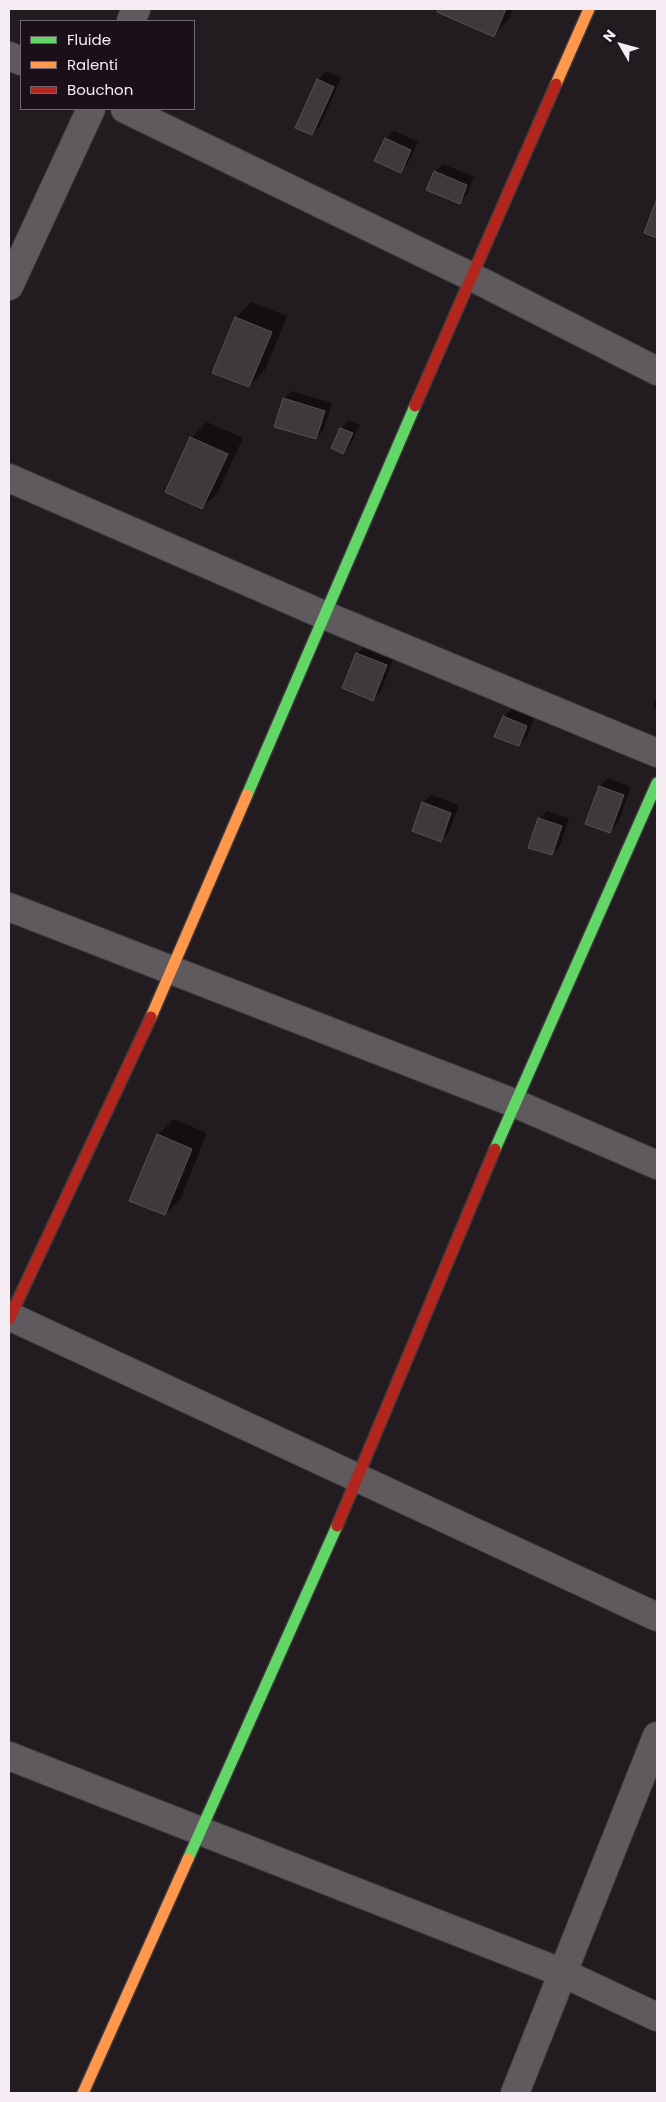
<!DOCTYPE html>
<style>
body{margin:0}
#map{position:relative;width:666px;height:2102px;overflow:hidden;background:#221c21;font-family:Poppins,sans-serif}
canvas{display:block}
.frame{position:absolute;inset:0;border:10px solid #f6edf4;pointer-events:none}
.legend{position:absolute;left:20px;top:20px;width:175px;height:90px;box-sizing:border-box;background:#1b1019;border:1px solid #736871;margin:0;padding:6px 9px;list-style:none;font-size:15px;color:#f6edf4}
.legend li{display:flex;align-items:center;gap:10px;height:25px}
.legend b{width:25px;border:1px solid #736871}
.north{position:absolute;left:596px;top:20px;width:50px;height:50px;-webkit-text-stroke:4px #1b1019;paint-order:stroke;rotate:308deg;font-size:14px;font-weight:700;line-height:20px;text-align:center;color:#f6edf4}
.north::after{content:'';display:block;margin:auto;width:18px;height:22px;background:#f6edf4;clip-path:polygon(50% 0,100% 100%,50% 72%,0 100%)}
</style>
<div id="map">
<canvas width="666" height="2102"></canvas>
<div class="frame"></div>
<ul class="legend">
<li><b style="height:6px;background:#63d668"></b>Fluide</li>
<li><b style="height:6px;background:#ff974d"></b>Ralenti</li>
<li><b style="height:6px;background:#b3261e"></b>Bouchon</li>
</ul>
<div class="north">N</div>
</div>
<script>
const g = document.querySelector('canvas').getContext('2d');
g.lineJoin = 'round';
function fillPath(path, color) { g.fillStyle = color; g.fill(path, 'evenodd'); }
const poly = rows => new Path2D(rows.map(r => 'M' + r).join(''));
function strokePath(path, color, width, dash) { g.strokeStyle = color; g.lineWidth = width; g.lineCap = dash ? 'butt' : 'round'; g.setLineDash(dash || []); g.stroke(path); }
fillPath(poly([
 [440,9,514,9,509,19,493,35,438,12],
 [326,71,341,78,320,126,312,134,318,80],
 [394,131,418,142,408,163,400,171,386,139],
 [443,164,474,177,467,194,459,202,435,172],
 [251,302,287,316,265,370,249,386,236,318],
 [292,391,332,403,324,430,316,438,284,399],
 [349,420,360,425,351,444,343,452,341,429],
 [207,422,243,438,218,492,202,508,191,438],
 [365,646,394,657,381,691,373,699,357,654],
 [657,696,657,709,653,707],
 [512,709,534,718,527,737,519,745,504,717],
 [608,778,631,787,618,823,610,831,600,786],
 [431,795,459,805,449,832,441,840,423,803],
 [547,811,569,818,560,846,551,854,539,819],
 [174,1119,207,1133,181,1198,165,1214,158,1135]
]), '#0007');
const building = poly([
 [438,9,506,9,494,37,437,12,438,9],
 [317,79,334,87,312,135,295,128,317,79],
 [385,138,411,150,401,173,374,161,385,138],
 [434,171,467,185,460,204,426,190,434,171],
 [657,198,657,238,644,233,657,198],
 [235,317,272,332,249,387,212,373,235,317],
 [283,398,325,411,316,439,274,427,283,398],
 [340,428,353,433,343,454,331,448,340,428],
 [190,437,228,454,202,509,165,492,190,437],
 [356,653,387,665,373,701,342,688,356,653],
 [503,716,527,726,519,746,494,737,503,716],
 [599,786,624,795,610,833,585,824,599,786],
 [422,802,451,813,441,842,412,831,422,802],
 [538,818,562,826,552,855,528,848,538,818],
 [157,1134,192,1149,165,1215,129,1201,157,1134]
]);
fillPath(building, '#3f393e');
strokePath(building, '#565055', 1);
const street = poly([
 [131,21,136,9],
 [9,56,21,61],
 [125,109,472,277,657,371],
 [9,286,91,109],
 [9,478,324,615,657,753],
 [9,907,514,1103,657,1165],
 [9,1316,657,1617],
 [9,1756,563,1973,657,2017],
 [515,2093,657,1736]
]);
const fast = poly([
 [247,795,415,406],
 [495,1149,657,783],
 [188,1859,337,1526]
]);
const slow = poly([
 [556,84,589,9],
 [151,1017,247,795],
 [83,2093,188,1859]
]);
const jam = poly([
 [415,406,556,84],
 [9,1319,151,1017],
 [337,1526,495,1149]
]);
strokePath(street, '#3e393c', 30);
strokePath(fast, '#3e393c', 14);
strokePath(slow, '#3e393c', 14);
strokePath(jam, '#3e393c', 14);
strokePath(street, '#5e5a5d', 28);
strokePath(fast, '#63d668', 11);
strokePath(slow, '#ff974d', 11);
strokePath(jam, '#b3261e', 11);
</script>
